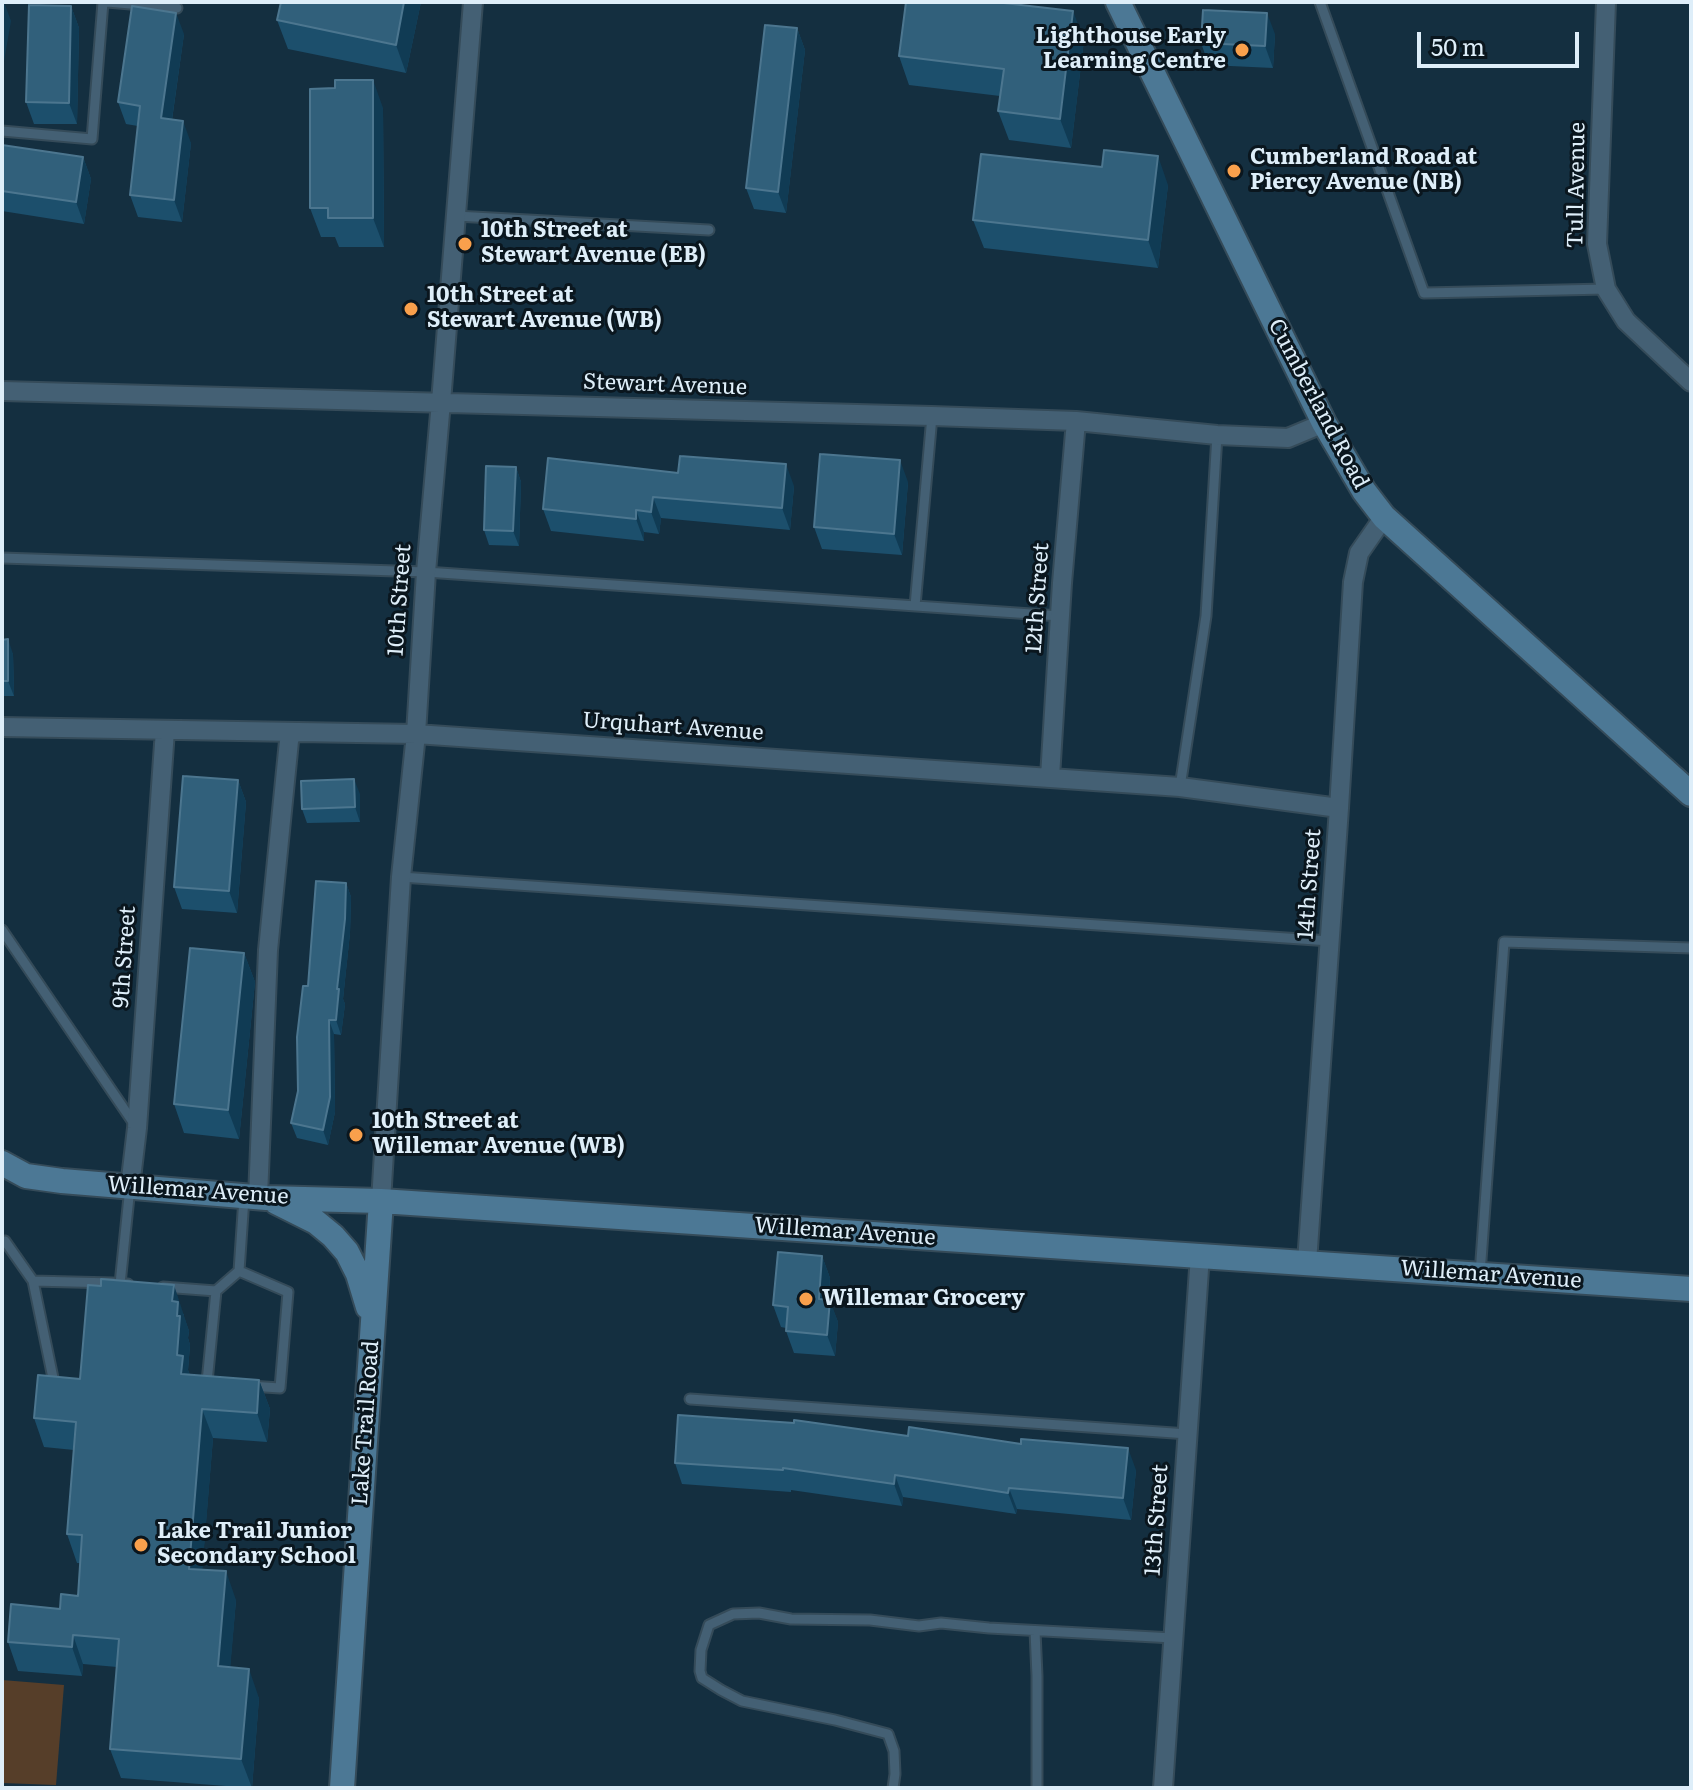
<!DOCTYPE html>
<style>
body{margin:0}
#map{position:relative;width:1693px;height:1790px;overflow:hidden;background:#142f40;font-family:Literata,serif}
canvas{display:block}
.frame{position:absolute;inset:0;border:4px solid #deeef9;pointer-events:none}
.scale{position:absolute;left:1417px;top:32px;width:162px;height:36px;box-sizing:border-box;border:4px solid #deeef9;border-top:0;padding-left:10px;font-size:24px;line-height:28px;white-space:nowrap;color:#deeef9;-webkit-text-stroke:6px #0a161e;paint-order:stroke}
</style>
<div id="map">
<canvas width="1693" height="1790"></canvas>
<div class="frame"></div>
<div class="scale">50 m</div>
</div>
<script>
const g = document.querySelector('canvas').getContext('2d');
g.lineJoin = 'round';
function fillPath(path, color) { g.fillStyle = color; g.fill(path, 'evenodd'); }
const poly = rows => new Path2D(rows.map(r => 'M' + r).join(''));
function strokePath(path, color, width, dash) { g.strokeStyle = color; g.lineWidth = width; g.lineCap = dash ? 'butt' : 'round'; g.setLineDash(dash || []); g.stroke(path); }
function label(font, color, halo, rows, align = 'center') {
  g.font = font + ' Literata,serif'; g.lineWidth = 6; g.setLineDash([]); g.textBaseline = 'middle'; g.strokeStyle = halo; g.fillStyle = color; for (const [text, x, y, turn = 0] of rows) {
    g.save(); g.translate(x, y); g.rotate((+turn || 0) * Math.PI / 180); g.textAlign = isNaN(turn) ? turn : align; if (halo) g.strokeText(text, 0, 0); g.fillText(text, 0, 0); g.restore();
  }
}
fillPath(poly([
 [2,1680,64,1685,56,1785,2,1783]
]), '#563e29');
const lane = poly([
 [107,2,177,8],
 [1320,2,1424,293,1606,289],
 [2,131,92,139,103,2],
 [456,216,709,230],
 [2,558,426,572,1060,616],
 [915,606,932,416],
 [1180,787,1206,616,1217,435],
 [401,877,1330,941],
 [2,930,135,1125],
 [244,1198,239,1271,288,1292,280,1388,250,1386],
 [5,1241,33,1281],
 [1480,1274,1504,942,1691,948],
 [128,1284,120,1284,130,1187],
 [163,1287,216,1291,207,1382,211,1383],
 [216,1291,239,1271],
 [53,1378,33,1281,113,1283],
 [690,1399,1188,1434],
 [1035,1631,1037,1676,1037,1788],
 [893,1788,895,1774,894,1751,888,1734,835,1720,742,1701,721,1690,702,1678,700,1671,701,1650,709,1625,733,1614,759,1613,791,1619,870,1620,919,1626,941,1623,989,1628,1173,1638]
]);
const street = poly([
 [1606,2,1597,244,1606,289,1626,321,1691,382],
 [2,391,932,416,1076,421,1217,435,1288,438,1324,423],
 [2,727,416,734,1180,787,1339,808],
 [1050,777,1062,583,1076,421],
 [130,1187,137,1128,165,730],
 [258,1197,268,950,289,741,292,732],
 [381,1201,401,877,416,734,426,572,441,402,473,2],
 [1307,1262,1339,808,1353,582,1359,553,1384,517],
 [1163,1788,1200,1255]
]);
const secondary = poly([
 [1118,2,1324,423,1364,491,1384,517,1691,794],
 [2,1163,26,1176,62,1181,266,1198,381,1201,1691,1289],
 [276,1202,316,1222,333,1236,347,1252,358,1274,368,1307],
 [342,1788,381,1201]
]);
strokePath(lane, '#354b59', 13);
strokePath(street, '#354b59', 22);
strokePath(secondary, '#354b59', 28);
strokePath(lane, '#446074', 9);
strokePath(street, '#446074', 18);
strokePath(secondary, '#4c7895', 24);
fillPath(poly([
 [281,2,421,2,406,73,288,49,277,20],
 [71,6,79,28,77,124,34,124,26,102],
 [797,28,805,50,786,213,754,209,746,188],
 [184,34,172,120,191,143,182,222,138,217,130,195,138,126,126,124,118,102],
 [1275,34,1273,68,1209,65,1201,43],
 [1084,40,1071,148,1009,140,998,111,1000,96,909,85,899,56],
 [383,108,384,247,339,247,335,237,321,237,310,208],
 [2,145,83,157,91,179,84,224,2,211],
 [1102,167,1168,185,1158,268,984,248,973,220],
 [548,458,794,486,790,530,661,518,659,534,644,532,644,541,551,531,543,509],
 [516,467,521,482,519,546,489,545,484,530],
 [908,482,902,555,822,549,814,527],
 [2,640,13,654,14,696,2,696],
 [238,780,246,802,237,913,182,909,174,887],
 [360,794,360,822,307,823,302,809],
 [346,883,351,897,350,933,343,999,345,1004,341,1035,334,1034,335,1112,328,1145,297,1138,291,1123],
 [244,953,255,982,239,1139,184,1133,174,1104],
 [822,1256,830,1278,829,1300,838,1322,835,1356,794,1353,786,1331,786,1328,781,1327,773,1305],
 [184,1314,184,1317,189,1331,188,1338,190,1345,188,1370,190,1375,259,1380,270,1409,267,1442,213,1438,202,1570,236,1600,230,1667,259,1698,252,1788,121,1778,110,1749,117,1667,83,1664,82,1676,18,1671,8,1642,60,1609,78,1596,80,1563,77,1563,67,1534,74,1450,44,1447,34,1418,80,1379],
 [675,1463,1136,1470,1131,1520,1017,1509,1016,1514,903,1497,902,1506,791,1490,791,1492,682,1484]
]), '#1c4f6c');
fillPath(poly([
 [2,2,4,2,11,21,2,73],
 [404,2,421,2,406,73,396,45],
 [71,6,79,28,77,124,69,103],
 [1073,11,1084,40,1071,148,1060,119],
 [176,13,184,34,169,140,161,118],
 [1267,13,1275,34,1273,68,1265,46],
 [797,28,805,50,786,213,778,192],
 [373,80,383,108,384,247,373,218],
 [183,121,191,143,182,222,174,200],
 [1158,156,1168,185,1158,268,1148,240],
 [83,157,91,179,84,224,76,202],
 [900,460,908,482,902,555,894,534],
 [786,464,794,486,790,530,782,508],
 [516,467,521,482,519,546,513,531],
 [653,497,661,518,659,534,651,512],
 [636,510,644,532,644,541,636,519],
 [8,639,13,654,14,696,8,681],
 [354,779,360,794,360,822,355,807],
 [238,780,246,802,237,913,229,891],
 [346,883,351,897,350,933,343,999,345,1004,341,1035,336,1020,337,989],
 [244,953,255,982,239,1139,228,1110],
 [329,1020,334,1034,335,1112,328,1145,323,1130],
 [822,1256,830,1278,827,1321,819,1299],
 [174,1285,189,1331,188,1338,190,1345,188,1370,194,1384,181,1374,177,1355,172,1301],
 [830,1300,838,1322,835,1356,827,1335],
 [259,1380,270,1409,267,1442,257,1413],
 [202,1409,213,1438,200,1598,189,1569],
 [1128,1448,1136,1470,1131,1520,1123,1498],
 [895,1475,903,1497,902,1506,894,1484],
 [1009,1488,1017,1509,1016,1514,1008,1493],
 [226,1571,236,1600,228,1695,218,1666],
 [73,1635,83,1664,82,1676,72,1647],
 [249,1669,259,1698,252,1788,241,1759]
]), '#103b54');
const building = poly([
 [281,2,404,2,396,45,277,20,281,2],
 [906,2,995,2,1073,11,1060,119,998,111,1004,69,899,56,906,2],
 [29,5,71,6,69,103,26,102,29,5],
 [132,6,176,13,161,118,183,121,174,200,130,195,140,106,118,102,132,6],
 [1203,10,1267,13,1265,46,1201,43,1203,10],
 [765,25,797,28,778,192,746,188,765,25],
 [335,80,373,80,373,218,328,218,328,208,310,208,310,89,335,88,335,80],
 [2,145,83,157,76,202,2,191,2,145],
 [1104,150,1158,156,1148,240,973,220,981,154,1102,167,1104,150],
 [820,454,900,460,894,534,814,527,820,454],
 [680,456,786,464,782,508,653,497,651,512,636,510,636,519,543,509,548,458,678,473,680,456],
 [486,466,516,467,513,531,484,530,486,466],
 [8,639,8,681,2,681,2,640,8,639],
 [183,776,238,780,229,891,174,887,183,776],
 [354,779,355,807,302,809,301,781,354,779],
 [316,881,346,883,345,919,337,989,339,989,336,1020,329,1020,330,1097,323,1130,291,1123,298,1091,297,1037,303,986,308,986,316,881],
 [190,948,244,953,228,1110,174,1104,190,948],
 [778,1252,822,1256,819,1299,830,1300,827,1335,786,1331,788,1307,773,1305,778,1252],
 [101,1279,174,1285,172,1301,178,1302,177,1316,180,1316,177,1355,183,1356,181,1374,259,1380,257,1413,202,1409,189,1569,226,1571,218,1666,249,1669,241,1759,110,1749,119,1639,73,1635,72,1647,8,1642,11,1604,60,1609,61,1594,78,1596,82,1535,67,1534,76,1422,34,1418,38,1375,80,1379,88,1285,101,1286,101,1279],
 [678,1415,794,1423,794,1420,908,1436,909,1427,1021,1444,1021,1439,1128,1448,1123,1498,1009,1488,1008,1493,895,1475,894,1484,783,1468,783,1470,675,1463,678,1415]
]);
fillPath(building, '#31607b');
strokePath(building, '#4c768f', 2);
for (const [x, y, r, color] of [
 [1242,50,8,"#f9a04c"],
 [1234,171,8,"#f9a04c"],
 [465,244,8,"#f9a04c"],
 [411,309,8,"#f9a04c"],
 [356,1135,8,"#f9a04c"],
 [806,1299,8,"#f9a04c"],
 [141,1545,8,"#f9a04c"]
]) { const dot = new Path2D(); dot.arc(x, y, r, 0, 2 * Math.PI); g.fillStyle = color; g.fill(dot); strokePath(dot, '#0a161e', 3); }
label('bold 22px', '#deeef9', '#0a161e', [
 ["Lighthouse Early",1226,37,"right"],
 ["Learning Centre",1226,62,"right"],
 ["Cumberland Road at",1250,158],
 ["Piercy Avenue (NB)",1250,183],
 ["10th Street at",481,231],
 ["Stewart Avenue (EB)",481,256],
 ["10th Street at",427,296],
 ["Stewart Avenue (WB)",427,321],
 ["10th Street at",372,1122],
 ["Willemar Avenue (WB)",372,1147],
 ["Willemar Grocery",822,1299],
 ["Lake Trail Junior",157,1532],
 ["Secondary School",157,1557]
], 'left');
label('22px', '#deeef9', '#0a161e', [
 ["Tull Avenue",1577,185,-89],
 ["Stewart Avenue",665,385,2],
 ["Cumberland Road",1318,404,62],
 ["12th Street",1038,598,-86],
 ["10th Street",400,600,-86],
 ["Urquhart Avenue",673,727,4],
 ["14th Street",1310,884,-86],
 ["9th Street",125,957,-86],
 ["Willemar Avenue",198,1191,4],
 ["Willemar Avenue",845,1232,4],
 ["Willemar Avenue",1491,1275,4],
 ["Lake Trail Road",366,1423,-86],
 ["13th Street",1157,1520,-86]
]);
</script>
